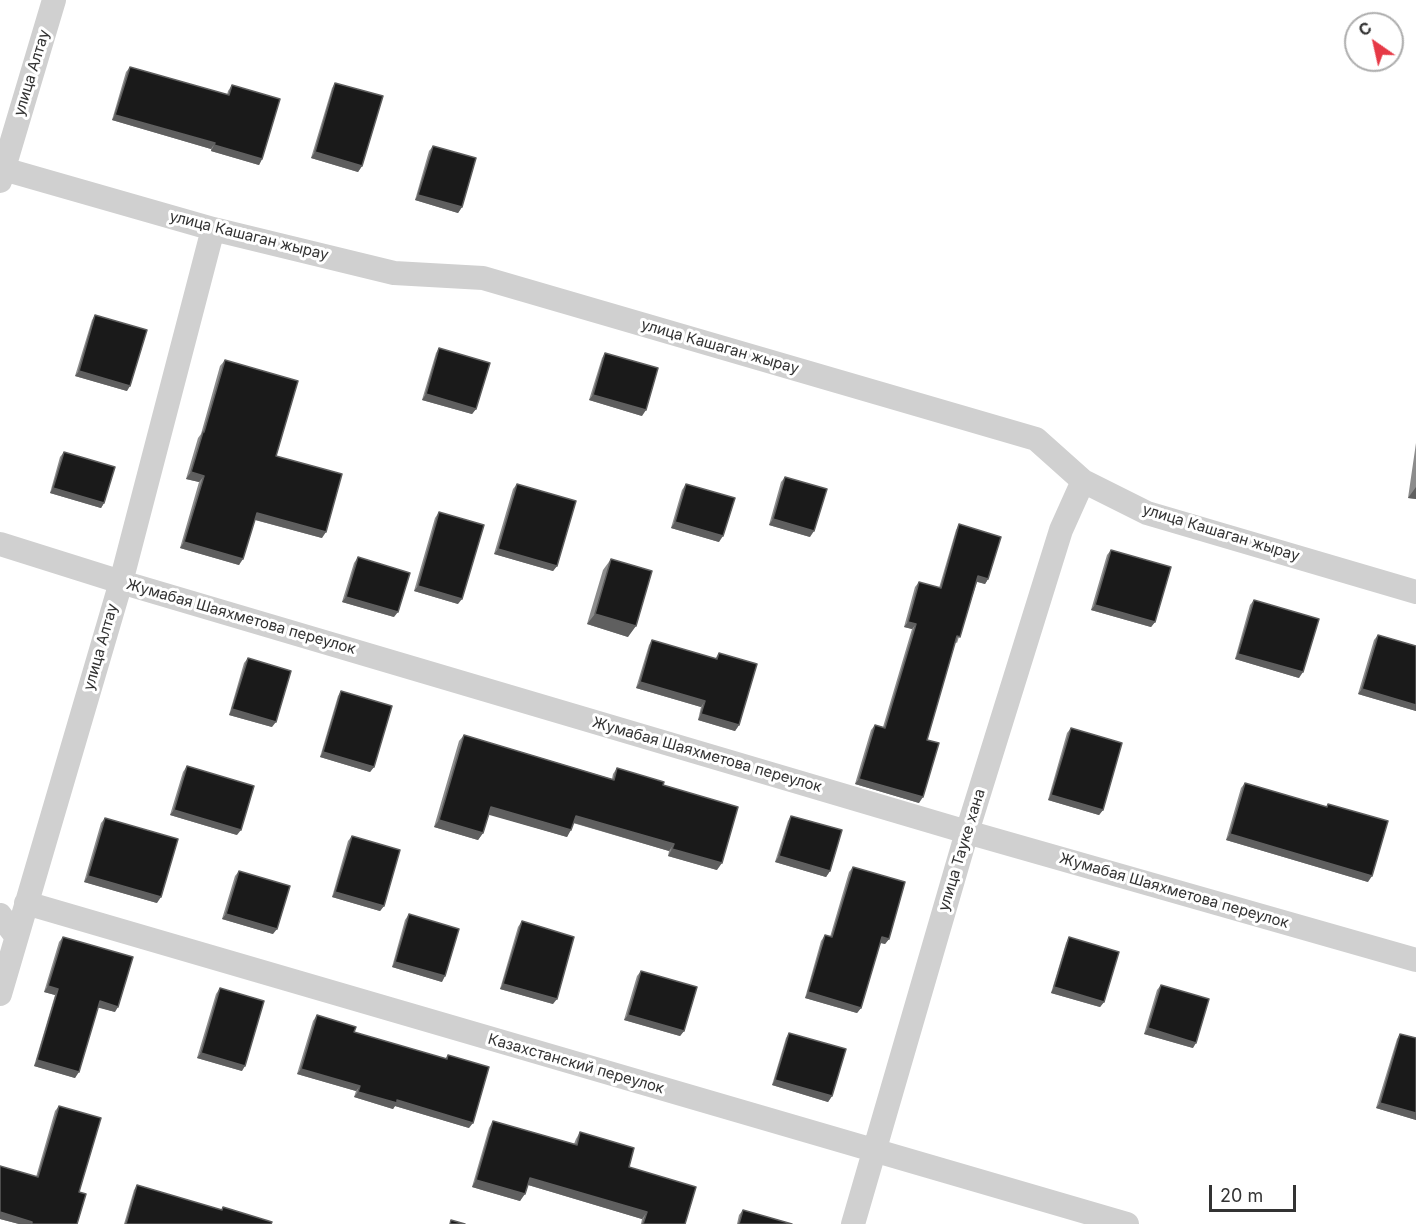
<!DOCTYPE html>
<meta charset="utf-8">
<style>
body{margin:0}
#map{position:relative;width:1416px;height:1224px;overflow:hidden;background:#fff;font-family:Inter,sans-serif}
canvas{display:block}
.north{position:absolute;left:1344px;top:12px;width:60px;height:60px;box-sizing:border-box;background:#fff;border:2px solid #adadad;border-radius:50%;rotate:326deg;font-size:16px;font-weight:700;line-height:24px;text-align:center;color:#333}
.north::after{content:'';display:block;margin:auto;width:21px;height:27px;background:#e63946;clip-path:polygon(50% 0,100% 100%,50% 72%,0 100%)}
.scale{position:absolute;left:1209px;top:1185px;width:87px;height:27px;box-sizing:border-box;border:3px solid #333;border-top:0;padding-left:8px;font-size:18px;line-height:21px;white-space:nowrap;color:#333;-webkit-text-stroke:4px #fff;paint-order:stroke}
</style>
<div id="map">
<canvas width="1416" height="1224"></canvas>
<div class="north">С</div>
<div class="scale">20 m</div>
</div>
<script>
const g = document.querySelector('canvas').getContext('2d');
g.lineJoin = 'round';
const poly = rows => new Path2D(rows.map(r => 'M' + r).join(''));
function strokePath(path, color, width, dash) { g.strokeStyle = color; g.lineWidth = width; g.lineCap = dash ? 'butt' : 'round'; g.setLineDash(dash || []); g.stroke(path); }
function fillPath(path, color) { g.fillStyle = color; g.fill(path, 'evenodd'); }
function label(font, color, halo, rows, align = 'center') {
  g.font = font + ' Inter,sans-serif'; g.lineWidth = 6; g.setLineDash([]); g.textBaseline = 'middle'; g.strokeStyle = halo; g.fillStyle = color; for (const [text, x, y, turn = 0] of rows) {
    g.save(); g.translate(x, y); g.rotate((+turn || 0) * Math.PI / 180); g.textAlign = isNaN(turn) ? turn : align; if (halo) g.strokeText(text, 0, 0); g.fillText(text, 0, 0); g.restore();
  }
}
strokePath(poly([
 [0,168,213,229,394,273,483,278,1036,439,1083,481,1147,513,1416,592],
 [0,181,54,0],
 [0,544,121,582,967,832,1416,960],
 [26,903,1127,1224],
 [0,915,16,936],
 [0,994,121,582,213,229],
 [853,1224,967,832,1061,530,1083,481]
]), '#d0d0d0', 24);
fillPath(poly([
 [130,67,227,95,228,91,232,85,262,159,259,165,211,151,211,149,112,120,126,72],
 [335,83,362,166,358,172,311,158,332,88],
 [433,146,462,207,458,213,415,200,429,151],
 [95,315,127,391,75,376,92,320],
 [439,348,476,409,472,414,422,400,436,353],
 [605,353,642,416,589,400,602,358],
 [225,360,276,456,322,538,255,520,239,565,180,548,199,482,186,479,198,438,201,434,220,366],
 [1416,443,1416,499,1408,498],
 [64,452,104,503,101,508,50,493,60,457],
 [785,477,810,537,769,525,781,482],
 [517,484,557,566,553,571,494,554,513,489],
 [686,484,719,542,671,528,682,490],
 [439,512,458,604,414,591,435,518],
 [959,524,988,579,985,584,977,582,957,643,955,642,927,740,919,803,855,784,871,730,875,725,883,727,912,629,904,627,915,587,919,582,939,588,956,530],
 [1111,550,1155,622,1151,627,1091,610,1107,555],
 [358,557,394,617,342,602,354,563],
 [611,559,628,637,587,624,603,570],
 [1254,600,1299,678,1235,659,1250,605],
 [1378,635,1416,646,1416,711,1358,694,1374,640],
 [652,640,715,659,719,653,739,725,735,731,698,720,701,707,636,688,649,645],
 [248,658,272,727,229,715,244,663],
 [341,691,374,767,370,772,320,757,338,696],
 [1071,728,1103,810,1099,815,1048,800,1067,733],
 [464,735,612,779,613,774,617,768,663,785,717,870,668,856,669,851,573,823,567,837,489,814,483,833,478,840,434,827,459,741],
 [187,766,237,835,170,815,183,772],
 [1245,783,1326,807,1328,804,1368,882,1226,840,1241,788],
 [791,816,830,871,826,877,775,862,788,821],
 [105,818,157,903,84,882,101,823],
 [352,836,384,906,380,911,332,897,348,841],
 [853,867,889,939,885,944,880,943,861,1008,857,1013,805,998,821,941,825,935,830,937,849,872],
 [239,871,273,934,222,919,235,876],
 [409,914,442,982,392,967,405,920],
 [522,921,553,1004,500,989,518,927],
 [63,937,115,1012,98,1007,75,1078,34,1066,55,995,44,992,59,942],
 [1069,937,1104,1002,1100,1007,1051,993,1066,943],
 [641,971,684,1031,680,1036,624,1020,637,976],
 [1161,985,1193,1048,1144,1034,1157,990],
 [220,988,242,1071,197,1058,216,994],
 [317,1015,354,1032,445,1059,448,1055,469,1128,395,1106,393,1109,354,1097,356,1091,297,1074,313,1021],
 [789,1033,832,1096,828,1102,772,1085,786,1038],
 [1400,1034,1416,1038,1416,1120,1376,1108,1397,1039],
 [59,1106,79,1192,77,1224,19,1224,0,1219,36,1177,55,1111],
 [493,1121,574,1144,576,1139,580,1132,629,1167,685,1224,641,1224,642,1219,528,1185,520,1201,472,1187,489,1128],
 [137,1185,221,1210,223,1207,271,1224,124,1224,134,1190],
 [743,1210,792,1224,737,1224,739,1215]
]), '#8c8c8c');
fillPath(poly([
 [115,115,215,143,211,149,112,120],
 [214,145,262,159,259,165,211,151],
 [315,152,362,166,358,172,311,158],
 [418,195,462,207,458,213,415,200],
 [79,371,130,386,127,391,75,376],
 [426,394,476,409,472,414,422,400],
 [593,395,646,410,642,416,589,400],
 [191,472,204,476,199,482,186,479],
 [1416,487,1416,499,1408,498],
 [53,488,104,503,101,508,50,493],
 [257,513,326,532,322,538,252,519],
 [773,519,814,531,810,537,769,525],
 [675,522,723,536,719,542,671,528],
 [184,542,243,559,239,565,180,548],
 [498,549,557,566,553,571,494,554],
 [978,576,988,579,985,584,975,581],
 [418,586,462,599,458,604,414,591],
 [346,597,398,612,394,617,342,602],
 [1095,605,1155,622,1151,627,1091,610],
 [595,614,636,626,628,637,587,624],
 [908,622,916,624,912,629,904,627],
 [1238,654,1303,672,1299,678,1235,659],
 [640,682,705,701,701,707,636,688],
 [1362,689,1416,705,1416,711,1358,694],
 [232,709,276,722,272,727,229,715],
 [701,714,739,725,735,731,698,720],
 [323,752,374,767,370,772,320,757],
 [859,779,923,797,919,803,855,784],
 [1051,795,1103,810,1099,815,1048,800],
 [491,807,571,830,567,837,486,814],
 [174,810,241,830,237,835,170,815],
 [576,816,674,844,669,851,571,822],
 [439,820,483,833,478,840,434,827],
 [1230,834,1372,876,1368,882,1226,840],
 [672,849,722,863,717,870,668,856],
 [779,856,830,871,826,877,775,862],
 [88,876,161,897,157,903,84,882],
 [335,892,384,906,380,911,332,897],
 [226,914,277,929,273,934,222,919],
 [882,937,889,939,885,944,878,942],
 [395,962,445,976,442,982,392,967],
 [503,984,557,999,553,1004,500,989],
 [48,986,58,989,55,995,44,992],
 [1054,987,1104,1002,1100,1007,1051,993],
 [808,992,861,1008,857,1013,805,998],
 [100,1001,118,1007,115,1012,96,1007],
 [628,1015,684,1031,680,1036,624,1020],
 [1148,1028,1196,1043,1193,1048,1144,1034],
 [201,1053,245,1066,242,1071,197,1058],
 [37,1060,79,1072,75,1078,34,1066],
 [301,1069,360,1086,356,1091,297,1074],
 [775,1080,832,1096,828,1102,772,1085],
 [358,1092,397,1100,473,1123,469,1128,395,1106,393,1109,354,1097],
 [1380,1103,1416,1113,1416,1120,1376,1108],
 [530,1178,647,1212,642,1219,525,1184],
 [476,1180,525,1194,520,1201,472,1187],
 [0,1212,32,1222,31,1224,19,1224,0,1219]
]), '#5f5f5f');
const building = poly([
 [130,67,229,95,232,85,280,99,262,159,214,145,215,143,115,115,130,67],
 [335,83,383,96,362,166,315,152,335,83],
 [433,146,476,158,462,207,418,195,433,146],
 [95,315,147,330,130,386,79,371,95,315],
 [439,348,490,363,476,409,426,394,439,348],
 [605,353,658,368,646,410,593,395,605,353],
 [225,360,298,381,276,456,342,474,326,532,257,513,243,559,184,542,204,476,191,472,203,432,204,432,225,360],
 [64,452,115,467,104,503,53,488,64,452],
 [785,477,827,489,814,531,773,519,785,477],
 [517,484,576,501,557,566,498,549,517,484],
 [686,484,735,498,723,536,675,522,686,484],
 [439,512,484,525,462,599,418,586,439,512],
 [959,524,1001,537,988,579,978,576,960,637,957,636,927,740,939,743,923,797,859,779,875,725,885,728,916,624,908,622,919,582,941,588,959,524],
 [1111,550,1171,567,1155,622,1095,605,1111,550],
 [358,557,410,573,398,612,346,597,358,557],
 [611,559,652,571,636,626,595,614,611,559],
 [1254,600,1319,619,1303,672,1238,654,1254,600],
 [1378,635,1416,646,1416,705,1362,689,1378,635],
 [652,640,717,659,719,653,757,664,739,725,701,714,705,701,640,682,652,640],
 [248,658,291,671,276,722,232,709,248,658],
 [341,691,392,706,374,767,323,752,341,691],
 [1071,728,1122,743,1103,810,1051,795,1071,728],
 [464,735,614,780,617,768,664,782,663,785,738,807,722,863,672,849,674,844,576,816,571,830,491,807,483,833,439,820,464,735],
 [187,766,254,786,241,830,174,810,187,766],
 [1245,783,1327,807,1328,804,1388,821,1372,876,1230,834,1245,783],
 [791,816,842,830,830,871,779,856,791,816],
 [105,818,178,839,161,897,88,876,105,818],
 [352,836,400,850,384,906,335,892,352,836],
 [853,867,905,882,889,939,882,937,861,1008,808,992,825,935,832,937,853,867],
 [239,871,290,886,277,929,226,914,239,871],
 [409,914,459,929,445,976,395,962,409,914],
 [522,921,574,937,557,999,503,984,522,921],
 [63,937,133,957,118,1007,100,1001,79,1072,37,1060,58,989,48,986,63,937],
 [1069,937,1119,952,1104,1002,1054,987,1069,937],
 [641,971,697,987,684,1031,628,1015,641,971],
 [1161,985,1209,999,1196,1043,1148,1028,1161,985],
 [220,988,264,1001,245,1066,201,1053,220,988],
 [317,1015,356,1027,354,1032,447,1059,448,1055,489,1067,473,1123,397,1100,397,1103,358,1092,360,1086,301,1069,317,1015],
 [789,1033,846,1049,832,1096,775,1080,789,1033],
 [1400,1034,1416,1038,1416,1113,1380,1103,1400,1034],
 [59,1106,101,1118,79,1192,86,1194,77,1224,32,1224,32,1222,0,1212,0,1166,38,1177,59,1106],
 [493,1121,577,1145,580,1132,634,1148,629,1167,696,1187,685,1224,643,1224,647,1212,530,1178,525,1194,476,1180,493,1121],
 [137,1185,222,1210,223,1207,272,1222,271,1224,126,1224,137,1185],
 [743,1210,792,1224,739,1224,743,1210],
 [451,1220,465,1224,450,1224,451,1220]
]);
fillPath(building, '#1a1a1a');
strokePath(building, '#5f5f5f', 1.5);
label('15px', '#333', '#fff', [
 ["улица Алтау",32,73,-73],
 ["улица Кашаган жырау",249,236,14],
 ["улица Кашаган жырау",720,347,16],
 ["улица Кашаган жырау",1221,533,17],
 ["Жумабая Шаяхметова переулок",241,617,16],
 ["улица Алтау",101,647,-74],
 ["Жумабая Шаяхметова переулок",707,755,16],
 ["улица Тауке хана",962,850,-73],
 ["Жумабая Шаяхметова переулок",1174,891,16],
 ["Казахстанский переулок",576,1064,16]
]);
</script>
